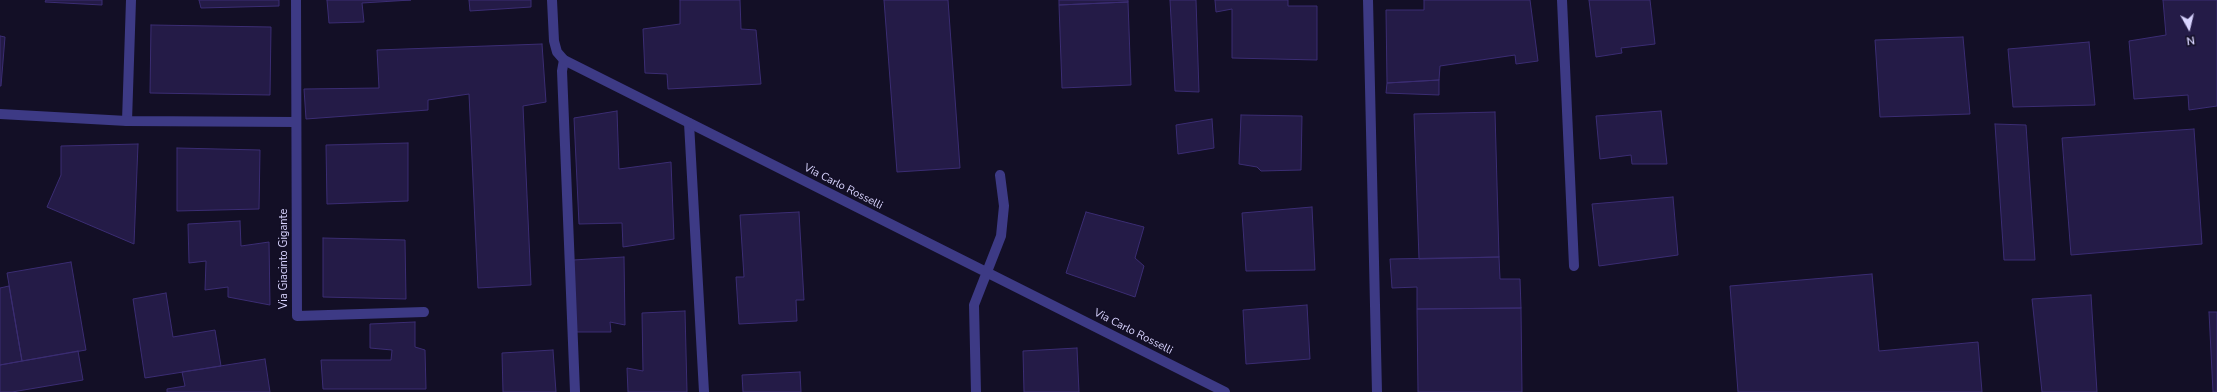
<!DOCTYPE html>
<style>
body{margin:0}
#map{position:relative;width:2217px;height:392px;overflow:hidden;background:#130f26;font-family:"Nunito Sans",sans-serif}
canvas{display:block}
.north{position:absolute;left:2169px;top:8px;width:40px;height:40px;-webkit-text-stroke:3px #130f26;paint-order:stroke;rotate:172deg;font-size:11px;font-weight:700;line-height:16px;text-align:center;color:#d9d4ff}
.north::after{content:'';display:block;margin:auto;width:14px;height:18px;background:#d9d4ff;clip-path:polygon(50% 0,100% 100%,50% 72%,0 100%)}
</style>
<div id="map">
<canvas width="2217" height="392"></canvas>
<div class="north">N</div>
</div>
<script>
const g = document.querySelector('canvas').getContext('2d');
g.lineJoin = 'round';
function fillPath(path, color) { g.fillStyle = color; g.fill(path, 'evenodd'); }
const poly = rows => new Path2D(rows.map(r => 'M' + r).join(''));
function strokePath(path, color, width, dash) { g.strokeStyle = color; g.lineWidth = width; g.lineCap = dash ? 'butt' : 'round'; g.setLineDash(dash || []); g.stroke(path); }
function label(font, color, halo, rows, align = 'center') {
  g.font = font + ' "Nunito Sans",sans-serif'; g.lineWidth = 3.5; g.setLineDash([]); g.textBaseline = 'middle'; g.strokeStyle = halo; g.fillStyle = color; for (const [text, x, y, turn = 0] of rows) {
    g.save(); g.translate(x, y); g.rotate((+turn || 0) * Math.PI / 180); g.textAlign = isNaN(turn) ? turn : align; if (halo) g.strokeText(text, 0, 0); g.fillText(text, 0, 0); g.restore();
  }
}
const building = poly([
 [46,0,102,0,102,5,45,2,46,0],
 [199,0,279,0,279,6,201,8,199,0],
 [327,0,411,0,362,3,364,22,329,23,327,0],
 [469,0,531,0,531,7,470,11,469,0],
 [680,0,740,0,741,29,756,30,761,84,668,89,667,74,645,73,643,29,680,24,680,0],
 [884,0,948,0,960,168,897,172,884,0],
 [1059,0,1128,0,1128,2,1059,5,1059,0],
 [1170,0,1196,0,1199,92,1175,91,1170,0],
 [1215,0,1288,0,1288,6,1317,6,1317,60,1232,58,1232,9,1216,12,1215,0],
 [1424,0,1530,0,1538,61,1516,64,1515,55,1440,66,1439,80,1387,83,1386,10,1424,10,1424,0],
 [1589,0,1650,0,1655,44,1621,48,1622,53,1596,57,1589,0],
 [2163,0,2217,0,2217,106,2189,110,2188,95,2134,99,2129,41,2166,35,2163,0],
 [1128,2,1131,85,1062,88,1059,5,1128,2],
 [151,25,271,27,270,95,150,93,151,25],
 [0,36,5,37,1,86,0,86,0,36],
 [1963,37,1970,114,1880,117,1875,40,1963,37],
 [2089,42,2095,105,2013,107,2008,49,2089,42],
 [542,44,546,102,523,106,531,285,478,288,469,94,428,100,428,110,306,119,304,89,379,88,377,50,542,44],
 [1439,80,1439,95,1386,93,1387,83,1439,80],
 [617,111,619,169,671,162,674,239,623,247,622,223,579,224,574,118,617,111],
 [1661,111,1667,164,1632,164,1631,155,1600,159,1596,116,1661,111],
 [1495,112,1499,257,1419,259,1414,114,1495,112],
 [1241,115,1302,116,1301,170,1261,171,1257,167,1239,164,1241,115],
 [1212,119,1214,148,1178,154,1176,125,1212,119],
 [1995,124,2026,125,2035,260,2004,260,1995,124],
 [2194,129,2202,244,2071,255,2062,138,2194,129],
 [408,143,408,201,327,204,326,145,408,143],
 [138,144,134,244,47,207,61,175,61,146,138,144],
 [177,148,260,150,259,209,177,211,177,148],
 [1673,197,1678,255,1599,266,1592,204,1673,197],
 [1312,207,1315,270,1246,271,1242,213,1312,207],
 [799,212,804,300,796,300,797,321,739,324,736,277,744,277,740,215,799,212],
 [1086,212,1144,227,1135,258,1144,266,1135,297,1066,273,1086,212],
 [240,221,241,246,269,242,270,305,228,297,228,287,205,290,206,261,189,263,188,224,240,221],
 [323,238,405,240,406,299,323,297,323,238],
 [624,257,625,325,610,322,611,332,574,332,573,260,624,257],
 [1499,257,1500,279,1520,279,1521,308,1417,309,1417,287,1392,288,1390,259,1499,257],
 [71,262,86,350,22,361,7,273,71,262],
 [1872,274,1879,351,1978,342,1982,392,1738,392,1730,286,1872,274],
 [9,286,22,361,0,365,0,288,9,286],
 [166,293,173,337,215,330,221,366,145,378,133,299,166,293],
 [2091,295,2097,392,2042,392,2032,299,2091,295],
 [1307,305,1310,359,1246,364,1243,310,1307,305],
 [1521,308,1522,392,1418,392,1417,309,1521,308],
 [685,311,687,392,628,392,627,368,643,371,642,313,685,311],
 [2209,312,2217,312,2217,392,2213,392,2209,312],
 [415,322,415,347,425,350,426,389,323,389,321,360,391,360,392,350,370,348,370,324,415,322],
 [1077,348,1079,392,1024,392,1023,351,1077,348],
 [553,350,556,392,503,392,502,353,553,350],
 [78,351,83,380,12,392,0,392,0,365,78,351],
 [265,359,270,392,167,392,167,389,185,386,182,372,265,359],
 [800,372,801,392,743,392,742,375,800,372]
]);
fillPath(building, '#241b47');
strokePath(building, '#3b2d73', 1);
strokePath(poly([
 [564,60,562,71,575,392],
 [127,121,131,0],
 [689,123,704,392]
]), '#3d3a85', 10);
strokePath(poly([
 [296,0,297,316,424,312],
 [552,0,554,41,557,52,564,60,1225,392],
 [1368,0,1377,392],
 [1562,0,1574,266],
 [0,114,127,121,296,122],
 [976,392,974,305,1001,236,1004,206,1000,175]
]), '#3d3a85', 10);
label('11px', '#d9d4ff', '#130f26', [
 ["Via Carlo Rosselli",843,187,27],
 ["Via Giacinto Gigante",284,259,-90],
 ["Via Carlo Rosselli",1133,332,27]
]);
</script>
